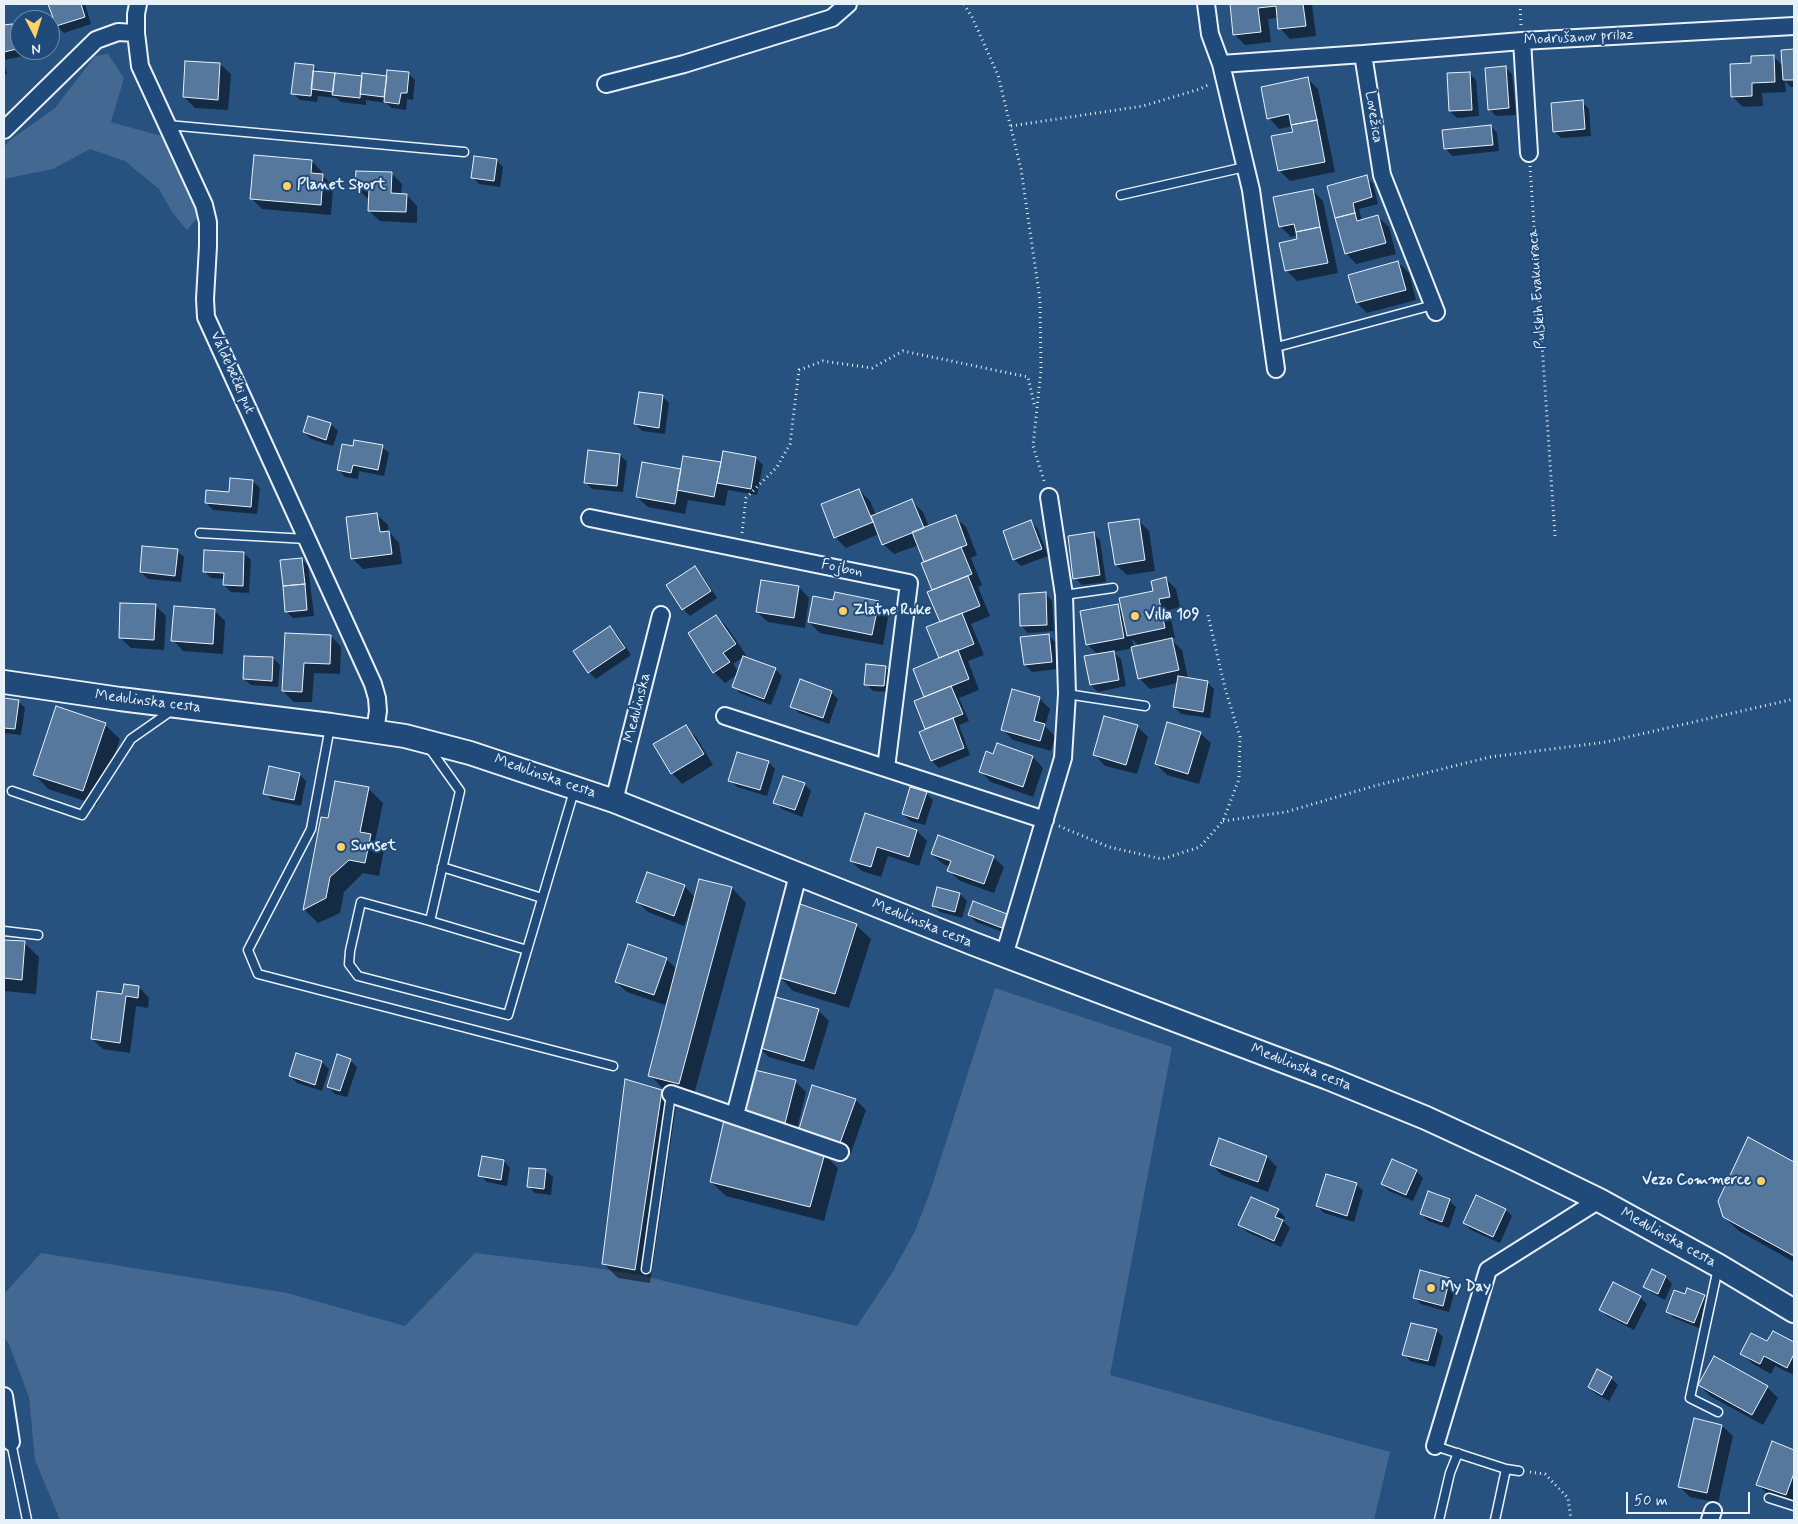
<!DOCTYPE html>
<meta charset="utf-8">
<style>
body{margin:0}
#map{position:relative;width:1798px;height:1524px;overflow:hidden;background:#27517f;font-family:Mynerve,sans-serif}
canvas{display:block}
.frame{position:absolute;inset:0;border:5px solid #e8f1f8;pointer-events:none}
.north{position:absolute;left:10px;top:10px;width:50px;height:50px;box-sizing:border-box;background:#1f4a7a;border:1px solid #6f8dac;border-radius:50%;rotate:175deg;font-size:14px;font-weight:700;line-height:20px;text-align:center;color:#e8f1f8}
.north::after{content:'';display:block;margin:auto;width:18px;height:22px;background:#ffd166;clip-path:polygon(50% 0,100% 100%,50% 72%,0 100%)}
.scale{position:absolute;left:1626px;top:1492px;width:124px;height:22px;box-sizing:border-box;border:2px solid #e8f1f8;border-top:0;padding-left:6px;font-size:15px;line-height:18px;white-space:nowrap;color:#e8f1f8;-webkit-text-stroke:4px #1f4a7a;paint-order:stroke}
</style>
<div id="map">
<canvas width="1798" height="1524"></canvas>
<div class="frame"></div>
<div class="north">N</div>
<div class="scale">50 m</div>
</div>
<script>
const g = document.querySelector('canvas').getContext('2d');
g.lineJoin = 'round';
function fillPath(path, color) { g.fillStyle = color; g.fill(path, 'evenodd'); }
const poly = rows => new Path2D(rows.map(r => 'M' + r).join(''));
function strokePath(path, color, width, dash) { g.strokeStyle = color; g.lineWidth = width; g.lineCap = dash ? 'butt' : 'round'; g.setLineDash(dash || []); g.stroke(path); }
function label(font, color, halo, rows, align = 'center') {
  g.font = font + ' Mynerve,sans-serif'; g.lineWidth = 4; g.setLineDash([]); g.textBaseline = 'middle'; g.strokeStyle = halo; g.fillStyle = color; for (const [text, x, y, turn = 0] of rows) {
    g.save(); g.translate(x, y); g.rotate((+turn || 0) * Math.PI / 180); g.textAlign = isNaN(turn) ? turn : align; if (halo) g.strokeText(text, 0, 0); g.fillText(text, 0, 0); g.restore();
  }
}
fillPath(poly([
 [108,54,124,78,111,122,161,136,192,196,197,218,187,230,172,212,159,189,125,161,90,149,53,169,4,179,4,147,10,140,55,108,95,56],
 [995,988,1172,1047,1110,1375,1390,1452,1374,1520,60,1520,35,1460,29,1397,8,1342,4,1338,4,1294,41,1253,287,1293,405,1326,475,1253,589,1267,639,1275,857,1326,892,1273,915,1231,930,1192]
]), '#436891');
fillPath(poly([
 [49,4,85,4,91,24,64,33,57,26],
 [1231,4,1312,4,1316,36,1290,39,1280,28,1278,18,1268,19,1271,42,1245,45,1234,34],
 [11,25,18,32,20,50,22,50,23,56,4,60,4,27],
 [1794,50,1794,87,1791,87,1785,81,1786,92,1762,93,1763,106,1743,107,1732,96,1753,65,1774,57,1783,66,1782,51],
 [4,61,7,74,4,74],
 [220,64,231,74,228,110,195,108,184,97],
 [313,66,320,73,363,78,388,78,409,74,415,80,413,100,407,99,406,110,392,108,386,103,366,100,366,105,341,102,336,98,318,96,317,102,300,100,293,93],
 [1505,67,1512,74,1516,115,1496,116,1489,109],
 [1469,73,1476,80,1479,116,1457,118,1450,111],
 [1308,79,1318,89,1335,172,1290,181,1280,171,1294,133,1293,126,1279,129,1269,118],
 [1582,102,1589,109,1591,136,1561,138,1554,131],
 [1491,126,1497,133,1499,151,1452,156,1446,149],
 [496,160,503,167,500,187,479,184,472,177],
 [312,161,322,172,322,175,333,186,331,215,262,209,251,198],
 [391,173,402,184,401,195,407,195,417,206,417,223,380,221,369,211,370,198,367,198,357,188],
 [1366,177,1373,184,1378,204,1359,209,1362,221,1378,217,1389,227,1396,254,1356,264,1346,253,1328,187],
 [1312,190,1323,201,1338,273,1297,281,1286,270,1299,240,1298,235,1291,237,1280,226],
 [1398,262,1409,273,1416,300,1367,313,1357,303],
 [662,396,669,403,665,434,642,431,635,424],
 [331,424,338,431,333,446,311,439,304,432],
 [382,447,389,453,384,476,359,471,358,479,345,477,339,470,354,448],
 [620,455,627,462,623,492,592,489,585,482],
 [756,458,763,465,757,495,728,490,725,506,688,500,685,514,648,507,637,497,682,470],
 [253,481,260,488,257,514,213,510,206,503],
 [859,490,870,501,876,515,912,501,923,512,929,527,955,517,966,527,977,555,971,558,982,585,978,587,990,616,971,624,984,655,968,661,979,690,959,698,969,721,959,725,970,755,939,768,932,761,927,730,916,702,926,698,940,659,928,628,941,623,934,591,923,564,926,563,919,545,894,554,883,544,879,534,846,548,835,537],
 [377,515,388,525,389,532,399,543,402,564,363,569,352,558],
 [1138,520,1149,531,1155,571,1127,575,1116,565],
 [1031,522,1038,529,1048,556,1021,566,1014,559],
 [1093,533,1100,540,1106,582,1082,585,1075,578],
 [177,551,184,557,181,582,148,579,141,572],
 [244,553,251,560,249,593,231,592,224,585,225,579,211,578,204,571],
 [302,559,308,566,314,616,293,618,286,611],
 [695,568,702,575,717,598,690,616,683,609],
 [1166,579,1176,589,1180,607,1169,610,1175,638,1171,639,1182,650,1188,679,1207,682,1214,689,1210,718,1181,714,1174,707,1178,683,1150,689,1139,678,1133,648,1113,652,1121,659,1126,686,1098,692,1091,685,1098,655,1087,644,1117,606,1123,612,1155,592],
 [1132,639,1139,646,1134,648],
 [799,587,809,598,805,628,768,622,757,612],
 [1046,594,1052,601,1054,631,1028,633,1021,626],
 [834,601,878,602,889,612,883,645,820,633,809,622],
 [155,605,166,616,164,650,131,648,120,637],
 [215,611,225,621,223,654,183,651,173,640],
 [716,616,727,627,746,655,733,664,739,672,775,669,782,676,771,705,740,693,733,686,738,674,725,683,714,672],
 [610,628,617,634,631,655,596,679,589,672,575,652],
 [286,634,331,636,341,647,340,674,314,673,312,702,294,702,283,691],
 [1048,635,1055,642,1058,669,1032,672,1025,665],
 [273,658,280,665,278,687,251,685,244,679],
 [885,667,892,674,890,692,873,691,866,684],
 [831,692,838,699,829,724,799,713,792,707],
 [4,699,18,701,25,708,21,735,4,733],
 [1040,699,1050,709,1045,726,1055,736,1051,751,1013,740,1002,729],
 [105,725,120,739,97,805,48,789,34,774],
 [685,726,696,737,713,765,682,784,672,773],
 [1137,726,1148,737,1137,774,1105,766,1095,755],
 [1200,733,1211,743,1199,784,1167,775,1156,764],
 [994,755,1033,757,1043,768,1033,797,991,782,980,771],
 [768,762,775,769,767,796,737,787,730,780],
 [299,774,306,781,301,806,272,800,265,793],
 [804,784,811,791,802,817,782,809,775,802],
 [368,788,383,803,375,841,384,850,379,876,363,873,344,892,340,913,318,923,304,909,329,820],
 [926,793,933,800,925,825,910,821,903,814],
 [866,815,917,831,927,841,919,866,888,856,881,877,862,871,851,861],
 [932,854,993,857,1004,867,994,893,960,881,949,871,950,867,943,864],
 [684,886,695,897,732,888,746,903,693,1098,664,1090,650,1075,671,994,669,994,665,1005,627,992,616,982,666,959,677,969,692,909,690,909,684,926,648,912,638,902],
 [960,894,967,901,962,918,940,912,933,906],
 [969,915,1006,915,1013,922,1008,934,976,922],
 [856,925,871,939,849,1008,793,991,779,976],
 [4,941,24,943,39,957,36,994,4,991],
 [139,987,149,998,148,1008,136,1006,130,1053,103,1049,92,1039,123,996],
 [818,1010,829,1021,814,1070,769,1057,758,1047],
 [297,1055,322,1062,329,1069,322,1091,297,1083,290,1076],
 [350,1060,357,1067,347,1097,335,1094,328,1087],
 [795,1081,806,1092,796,1133,756,1122],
 [662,1091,676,1106,650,1283,618,1278,603,1263],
 [856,1100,866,1110,851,1153,811,1139,800,1129],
 [1749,1139,1794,1163,1794,1262,1739,1231,1724,1217],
 [824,1154,838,1168,824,1221,726,1196,711,1182],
 [1267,1157,1277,1167,1268,1192,1222,1175,1211,1164],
 [504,1161,510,1168,507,1186,487,1182,480,1175],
 [546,1171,553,1177,551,1195,535,1193,528,1186],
 [1416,1171,1423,1178,1413,1201,1389,1191,1382,1184],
 [1356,1184,1363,1191,1354,1222,1324,1213,1317,1206],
 [1449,1200,1456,1207,1449,1228,1428,1221,1421,1214],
 [1278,1210,1285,1217,1283,1221,1290,1228,1281,1247,1247,1232,1240,1225],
 [1506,1210,1512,1216,1500,1243,1471,1230,1464,1223],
 [1652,1271,1666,1277,1672,1284,1665,1300,1652,1293,1645,1286],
 [1449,1279,1456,1286,1449,1312,1421,1304,1414,1297],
 [1688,1289,1705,1296,1711,1303,1701,1329,1674,1318,1667,1311,1686,1296],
 [1640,1297,1647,1304,1634,1330,1607,1316,1601,1309],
 [1436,1330,1443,1337,1435,1367,1410,1361,1404,1354],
 [1773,1332,1794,1343,1794,1375,1775,1366,1771,1374,1753,1364,1742,1354,1768,1343],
 [1714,1358,1767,1387,1778,1398,1763,1425,1710,1396,1699,1385],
 [1611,1378,1618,1385,1609,1401,1596,1394,1589,1387],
 [1695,1420,1722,1426,1733,1436,1718,1503,1690,1497,1680,1487],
 [1773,1443,1794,1451,1794,1504,1768,1495,1758,1484]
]), '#0007');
const building = poly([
 [48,4,81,4,85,17,56,26,48,4],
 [1230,4,1303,4,1306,26,1278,29,1276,6,1258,8,1261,32,1233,35,1230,4],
 [12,24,17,49,4,52,4,25,12,24],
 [1794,49,1794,80,1783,80,1781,50,1794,49],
 [1774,55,1775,82,1752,83,1752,96,1731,97,1730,64,1751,63,1751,56,1774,55],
 [185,61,220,63,218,100,183,97,185,61],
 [295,63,314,65,311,96,291,94,295,63],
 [1506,66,1509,108,1488,110,1485,68,1506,66],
 [387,70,409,72,407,93,401,93,399,104,384,102,387,70],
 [313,71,335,73,333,92,311,89,313,71],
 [1470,72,1472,110,1449,111,1447,73,1470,72],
 [335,73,362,76,360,98,332,95,335,73],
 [362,73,387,76,384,97,360,94,362,73],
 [1308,77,1317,120,1291,125,1289,114,1267,119,1261,87,1308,77],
 [1583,100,1585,129,1553,132,1551,103,1583,100],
 [1317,120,1325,162,1278,171,1271,136,1293,132,1291,125,1317,120],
 [1491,125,1493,145,1444,149,1442,130,1491,125],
 [254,155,312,160,311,173,323,174,321,205,250,199,254,155],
 [474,156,497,159,494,181,471,178,474,156],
 [356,171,392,172,391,193,407,194,406,212,368,211,369,189,355,188,356,171],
 [1367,175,1372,197,1353,203,1355,213,1335,218,1327,186,1367,175],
 [1313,189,1320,227,1296,232,1294,224,1279,227,1273,197,1313,189],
 [1355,213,1357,221,1378,215,1386,243,1345,254,1335,218,1355,213],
 [1320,227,1328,263,1285,271,1279,243,1297,239,1296,232,1320,227],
 [1398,261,1406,290,1356,303,1348,275,1398,261],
 [639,392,663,395,659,428,634,424,639,392],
 [308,416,331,423,326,440,303,432,308,416],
 [354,440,383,445,378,470,353,465,351,473,337,470,342,444,353,446,354,440],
 [588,450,620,454,617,486,584,483,588,450],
 [723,451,756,457,751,489,717,483,723,451],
 [683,456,721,462,714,497,677,490,683,456],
 [642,462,681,469,675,504,636,497,642,462],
 [230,478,253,480,251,507,205,503,206,490,229,492,230,478],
 [859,489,873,522,834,538,821,504,859,489],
 [912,499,924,528,882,545,871,516,912,499],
 [377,513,380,532,389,531,392,554,351,559,346,517,377,513],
 [956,515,967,545,924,562,912,532,956,515],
 [1139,519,1145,560,1115,565,1108,523,1139,519],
 [1031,520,1042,549,1013,560,1003,531,1031,520],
 [1094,532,1100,575,1073,579,1068,536,1094,532],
 [142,546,178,549,175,576,140,572,142,546],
 [961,547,972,574,932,590,921,563,961,547],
 [204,550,244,552,243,586,223,585,224,573,203,572,204,550],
 [302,558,305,584,283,586,280,560,302,558],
 [695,566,711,591,682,610,666,585,695,566],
 [968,576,980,606,940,622,927,592,968,576],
 [1166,577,1170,597,1159,599,1165,628,1127,636,1119,598,1153,591,1151,581,1166,577],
 [761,580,799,586,794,618,756,612,761,580],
 [305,584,307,610,285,612,283,586,305,584],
 [835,592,879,601,872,635,808,622,813,596,833,600,835,592],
 [1046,592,1047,625,1020,626,1019,594,1046,592],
 [120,603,156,604,154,640,119,638,120,603],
 [1118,604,1124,638,1086,645,1080,611,1118,604],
 [174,606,215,609,213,644,171,641,174,606],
 [962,613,974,644,939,658,926,627,962,613],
 [716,615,736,644,723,653,730,662,713,673,688,633,716,615],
 [610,626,625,648,588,673,573,651,610,626],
 [285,633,331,635,330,664,304,663,302,692,282,691,285,633],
 [1049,634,1052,662,1024,665,1020,637,1049,634],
 [1172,638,1179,670,1138,679,1131,647,1172,638],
 [958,650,969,679,924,697,913,669,958,650],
 [1114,651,1119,680,1090,685,1084,656,1114,651],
 [244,656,273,657,272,681,243,679,244,656],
 [743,656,776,668,764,699,732,687,743,656],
 [866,664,886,666,884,686,864,685,866,664],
 [1178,676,1208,681,1203,712,1173,707,1178,676],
 [800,679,832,691,823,718,790,707,800,679],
 [951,686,963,714,925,729,914,701,951,686],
 [1012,689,1040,697,1034,721,1045,724,1040,741,1001,730,1012,689],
 [4,698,19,700,15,729,4,728,4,698],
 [56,706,106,723,83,791,33,775,56,706],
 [1104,716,1138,725,1126,765,1093,755,1104,716],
 [953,718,964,748,931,761,919,732,953,718],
 [1167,722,1201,732,1188,774,1155,764,1167,722],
 [686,725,704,754,671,774,653,744,686,725],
 [997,743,1033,756,1023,787,979,772,986,751,993,754,997,743],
 [737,752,769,761,760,790,728,781,737,752],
 [269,766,300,773,294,800,263,794,269,766],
 [783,776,805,783,795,810,773,803,783,776],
 [335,781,369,787,360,832,371,834,365,863,349,860,330,877,326,898,303,910,321,817,328,818,335,781],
 [910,787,927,792,918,819,902,814,910,787],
 [865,813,917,830,909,857,877,847,871,867,850,861,865,813],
 [938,835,994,856,984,884,947,871,951,861,931,854,938,835],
 [647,872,685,885,674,916,636,902,647,872],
 [699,879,732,887,679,1084,648,1076,699,879],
 [937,887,960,893,955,912,932,906,937,887],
 [973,901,1007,914,1002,928,968,915,973,901],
 [800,904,857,924,835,994,777,977,800,904],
 [4,940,25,941,22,980,4,978,4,940],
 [628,944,667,958,654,995,615,982,628,944],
 [124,984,139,986,138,998,126,996,120,1043,91,1039,97,991,122,994,124,984],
 [772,996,819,1009,804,1061,757,1047,772,996],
 [296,1053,322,1061,315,1085,289,1076,296,1053],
 [337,1054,351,1059,340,1091,327,1087,337,1054],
 [755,1070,796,1080,785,1123,744,1112,755,1070],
 [625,1079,662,1090,635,1270,602,1264,625,1079],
 [812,1085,856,1099,840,1143,799,1129,812,1085],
 [724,1120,825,1153,810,1207,710,1182,724,1120],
 [1748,1137,1794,1162,1794,1255,1792,1255,1723,1217,1718,1201,1748,1137],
 [1219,1138,1267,1156,1258,1182,1210,1165,1219,1138],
 [482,1156,504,1160,501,1180,478,1176,482,1156],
 [1392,1159,1417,1170,1406,1195,1381,1184,1392,1159],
 [529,1168,546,1169,544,1189,527,1187,529,1168],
 [1326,1174,1357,1183,1347,1216,1316,1206,1326,1174],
 [1428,1191,1450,1199,1442,1222,1420,1214,1428,1191],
 [1476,1195,1506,1209,1493,1237,1463,1223,1476,1195],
 [1251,1197,1279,1209,1275,1217,1283,1220,1274,1241,1238,1225,1251,1197],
 [1652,1269,1666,1276,1658,1294,1643,1287,1652,1269],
 [1420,1270,1450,1278,1443,1306,1413,1298,1420,1270],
 [1613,1282,1641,1296,1627,1324,1599,1310,1613,1282],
 [1687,1288,1705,1295,1694,1323,1666,1312,1674,1290,1685,1294,1687,1288],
 [1411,1323,1437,1329,1428,1361,1402,1355,1411,1323],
 [1773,1331,1794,1342,1794,1354,1787,1368,1764,1356,1760,1364,1740,1354,1751,1333,1767,1341,1773,1331],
 [1714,1356,1768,1386,1752,1415,1698,1385,1714,1356],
 [1597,1369,1612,1377,1602,1395,1588,1387,1597,1369],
 [1694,1418,1722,1425,1707,1493,1678,1487,1694,1418],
 [1772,1441,1794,1450,1794,1473,1786,1495,1756,1485,1772,1441]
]);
fillPath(building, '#57789d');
strokePath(building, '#e8f1f8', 1);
const service = poly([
 [168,125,464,152],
 [1121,195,1245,167],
 [1273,348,1433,305],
 [200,533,307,539],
 [1064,595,1113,588],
 [1067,694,1145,706],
 [330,727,311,829,248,950,258,974,613,1066],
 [430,749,460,791,430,921,527,950,574,791],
 [12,791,82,815,131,739,171,711],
 [442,867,542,898],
 [430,921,361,902,350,951,349,964,358,976,508,1015,527,950],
 [4,931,38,935],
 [646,1269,671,1094],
 [1718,1412,1690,1398,1718,1268],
 [11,1442,27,1520],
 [1435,1446,1506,1469,1519,1471],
 [1769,1498,1794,1506],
 [1439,1520,1450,1473,1458,1453],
 [1495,1520,1506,1469]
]);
const minor = poly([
 [138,4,136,14,136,33,140,66,204,205,208,222,208,246,205,299,206,317,373,684,377,698,378,711,375,731],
 [1206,4,1210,34,1221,64,1251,190,1276,369],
 [1522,41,1529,153],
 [1363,54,1522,41,1794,26],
 [1221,64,1363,54,1382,175,1436,312],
 [606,84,684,64,832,18,848,4],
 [4,130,96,40,118,32,136,33],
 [590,518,909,583,886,768],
 [725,716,1045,820],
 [614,801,661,615],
 [1004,956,1063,758,1067,694,1064,595,1049,497],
 [671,1094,840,1152],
 [735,1115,798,875],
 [4,1396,11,1442],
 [1435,1446,1488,1270,1599,1200],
 [1710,1520,1713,1511]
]);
const secondary = poly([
 [4,682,120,699,331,725,405,736,470,753,614,801,974,944,1328,1078,1426,1118,1519,1161,1599,1200,1719,1266,1794,1311]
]);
strokePath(service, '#e8f1f8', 11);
strokePath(minor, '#e8f1f8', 20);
strokePath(secondary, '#e8f1f8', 26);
strokePath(poly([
 [964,4,972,17,998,75,1021,169,1040,300,1041,370,1033,446,1045,484],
 [1520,4,1521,26],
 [1011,126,1143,106,1200,89,1210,84],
 [1530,166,1555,536],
 [742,533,746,498,777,467,790,444,799,370,823,361,872,368,903,351,1028,377,1035,408],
 [1223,821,1286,812,1374,786,1490,757,1606,742,1794,699],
 [1059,826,1109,847,1162,859,1200,847,1223,821,1239,779,1240,737,1225,688,1208,615],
 [1530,1472,1545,1474,1568,1498,1571,1520]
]), '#e8f1f8', 3, [1, 4]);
strokePath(service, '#1f4a7a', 8);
strokePath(minor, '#1f4a7a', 16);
strokePath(secondary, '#1f4a7a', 22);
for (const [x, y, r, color] of [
 [287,186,5,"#ffd166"],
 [843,611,5,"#ffd166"],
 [1135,616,5,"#ffd166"],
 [341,847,5,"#ffd166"],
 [1761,1181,5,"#ffd166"],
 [1431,1288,5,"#ffd166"]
]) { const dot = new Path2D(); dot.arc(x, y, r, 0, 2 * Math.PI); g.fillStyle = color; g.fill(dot); strokePath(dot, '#1f4a7a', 2); }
label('15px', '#e8f1f8', '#1f4a7a', [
 ["Modrušanov prilaz",1579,38,-3],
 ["Lovežica",1373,117,81],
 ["Pulskih Evakuiraca",1538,289,-94],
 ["Valdebečki put",232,373,66],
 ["Fojbon",842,569,11],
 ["Medulinska cesta",148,702,7],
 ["Medulinska",638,708,-76],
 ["Medulinska cesta",545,777,19],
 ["Medulinska cesta",922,924,22],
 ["Medulinska cesta",1301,1068,21],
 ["Medulinska cesta",1668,1238,29]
]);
label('bold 15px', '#e8f1f8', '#1f4a7a', [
 ["Planet Sport",297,186],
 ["Zlatne Ruke",853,611],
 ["Villa 109",1145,616],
 ["Sunset",351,847],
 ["Vezo Commerce",1751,1181,"right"],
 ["My Day",1441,1288]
], 'left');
</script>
